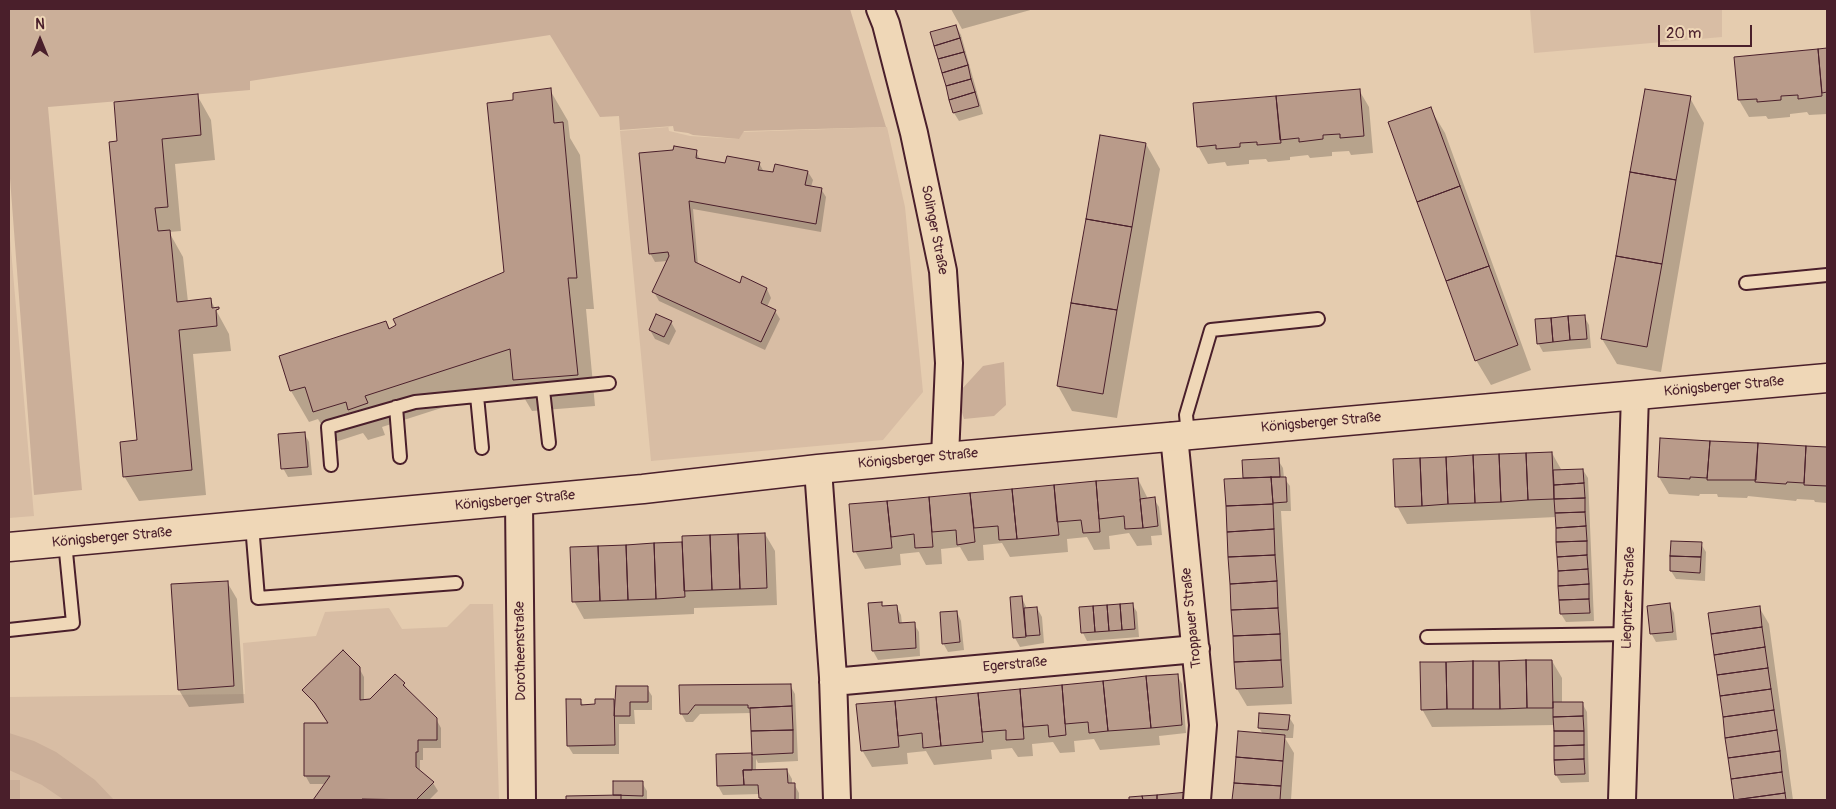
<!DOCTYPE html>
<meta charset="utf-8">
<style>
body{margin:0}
#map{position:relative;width:1836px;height:809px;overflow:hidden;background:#e5ccaf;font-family:Pangolin,sans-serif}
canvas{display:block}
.frame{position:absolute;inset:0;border:10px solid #4a1f2b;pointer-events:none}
.north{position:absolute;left:15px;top:15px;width:50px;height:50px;-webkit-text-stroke:4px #efd7b7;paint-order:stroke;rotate:0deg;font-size:14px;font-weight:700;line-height:20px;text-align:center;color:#4a1f2b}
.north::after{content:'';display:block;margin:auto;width:18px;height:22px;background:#4a1f2b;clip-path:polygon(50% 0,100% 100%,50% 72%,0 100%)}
.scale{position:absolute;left:1658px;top:25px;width:94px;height:22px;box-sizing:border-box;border:2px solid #4a1f2b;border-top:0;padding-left:6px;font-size:15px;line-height:18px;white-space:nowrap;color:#4a1f2b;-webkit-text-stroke:4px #efd7b7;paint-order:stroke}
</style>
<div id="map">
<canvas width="1836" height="809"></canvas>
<div class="frame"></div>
<div class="north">N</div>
<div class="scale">20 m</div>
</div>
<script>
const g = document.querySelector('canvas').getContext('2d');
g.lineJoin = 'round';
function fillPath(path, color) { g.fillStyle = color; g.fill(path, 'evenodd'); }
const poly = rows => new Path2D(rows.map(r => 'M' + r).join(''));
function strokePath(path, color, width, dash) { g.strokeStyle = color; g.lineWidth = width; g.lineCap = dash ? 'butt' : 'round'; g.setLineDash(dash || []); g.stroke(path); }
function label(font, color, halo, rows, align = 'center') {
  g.font = font + ' Pangolin,sans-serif'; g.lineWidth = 5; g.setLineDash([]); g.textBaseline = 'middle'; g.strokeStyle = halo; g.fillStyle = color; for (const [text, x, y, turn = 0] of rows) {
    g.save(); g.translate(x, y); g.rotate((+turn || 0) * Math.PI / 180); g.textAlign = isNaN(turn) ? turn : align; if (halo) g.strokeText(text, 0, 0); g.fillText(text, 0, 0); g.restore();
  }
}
fillPath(poly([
 [1530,9,1722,9,1722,37,1534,53],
 [668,125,669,131,690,136,738,139,743,132,887,127,905,207,923,392,883,440,651,461,620,131,668,127],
 [9,226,34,516,9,518],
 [470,604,493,604,499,800,9,800,9,697,245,694,243,643,316,636,325,612,389,608,402,629,447,627]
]), '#d8bda4');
fillPath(poly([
 [9,9,850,9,886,127,744,131,739,139,693,135,688,133,674,131,673,126,620,130,619,116,600,117,550,35,250,81,250,90,48,107,82,490,34,495,9,165],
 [1004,362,1006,405,994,416,964,419,960,406,961,390,983,366],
 [9,733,34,741,56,752,95,780,114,800,64,800,42,785,9,770],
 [9,780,20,780,20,800,9,800]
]), '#cbaf99');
fillPath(poly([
 [951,9,1034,9,962,29],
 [956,26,961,35,983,114,959,121,954,113],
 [1827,49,1827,114,1809,115,1807,112,1790,114,1790,117,1768,119,1766,116,1749,117,1739,100,1736,58],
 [550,90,568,121,570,138,580,155,594,309,586,309,595,406,532,411,516,384,382,427,385,435,368,440,363,433,332,443,318,419,309,422,291,391,280,356,386,322,390,329,505,273,515,101],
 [1359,90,1369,107,1373,153,1351,155,1349,151,1332,152,1332,156,1310,158,1308,155,1290,157,1290,160,1268,162,1266,159,1249,160,1249,164,1227,166,1225,162,1208,164,1198,146],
 [1646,90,1690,98,1704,123,1661,372,1617,364,1602,339],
 [197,95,211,120,215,160,175,164,181,231,169,232,183,257,188,302,210,299,229,334,231,351,193,354,206,495,139,501,124,476,138,441,119,142],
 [1430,108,1445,133,1531,370,1491,385,1476,360],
 [1146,144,1160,169,1117,418,1072,411,1058,386],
 [696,152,701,161,726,165,759,163,764,172,774,174,808,172,813,180,811,187,821,189,826,197,821,232,693,209,698,265,740,285,767,289,771,298,767,307,775,311,780,319,765,350,659,301,654,292,668,261,655,262,650,253],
 [1584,316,1589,325,1591,348,1543,352,1538,343],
 [671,322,676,331,669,345,655,339,650,330],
 [304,433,309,442,312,475,288,477,283,468],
 [1662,439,1827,448,1827,503,1815,502,1814,500,1797,499,1796,501,1748,496,1747,498,1718,497,1717,494,1700,494,1699,496,1669,494,1659,477],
 [1552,453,1562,471,1583,470,1588,478,1594,621,1566,622,1561,614,1556,517,1407,524,1397,506],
 [1278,460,1283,468,1284,478,1290,486,1291,511,1281,511,1292,704,1247,706,1237,689,1226,480,1245,479,1244,478],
 [1138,479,1148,499,1154,499,1159,507,1162,535,1151,536,1152,545,1137,546,1129,533,1109,536,1110,549,1094,550,1087,537,1067,539,1068,552,1010,557,1002,543,983,545,984,560,968,561,960,547,941,549,942,564,926,565,919,552,900,554,901,565,865,569,855,551,851,505],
 [765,534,775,551,777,605,694,608,694,614,584,619,574,601,571,548,684,544],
 [1701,544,1706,552,1705,581,1676,579,1671,571],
 [227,582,237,599,244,703,189,707,179,690],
 [1022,598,1027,609,1037,608,1042,617,1044,643,1020,647,1015,638,1011,599],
 [881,603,883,607,896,606,901,615,902,624,914,624,919,632,920,656,878,660,873,651,869,604],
 [1132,604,1137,612,1139,637,1087,641,1083,633,1080,608],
 [1670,605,1674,613,1677,640,1656,642,1651,633],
 [1759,607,1769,624,1793,800,1736,800,1710,614],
 [957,612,961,621,964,650,948,652,943,643],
 [1552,661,1562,678,1562,703,1582,703,1587,712,1589,782,1561,783,1556,775,1555,725,1432,727,1422,709],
 [359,668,364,677,364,701,371,700,404,684,409,692,436,719,441,728,441,748,423,748,423,760,420,760,420,772,433,783,438,791,429,800,313,800,325,784,310,784,305,775,330,724,304,690],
 [1177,675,1182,684,1186,733,1159,736,1160,745,1100,750,1094,739,1074,741,1075,752,1060,753,1053,742,1032,744,1033,756,1018,757,1012,748,991,750,992,759,934,765,926,751,907,753,908,764,872,767,862,750,858,706],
 [790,685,795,694,798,761,758,763,756,759,756,771,787,770,792,779,792,784,794,784,799,793,799,800,761,800,760,794,723,795,718,786,717,755,751,754,753,758,752,713,700,714,693,722,686,722,681,713,681,686],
 [647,688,652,696,652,710,634,710,635,724,619,724,619,754,573,754,568,746,580,700,584,706,596,706,596,700,617,700],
 [1289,717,1294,725,1293,738,1285,738,1294,753,1291,800,1234,800,1239,732,1263,734,1259,728],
 [614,783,642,783,647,791,647,800,567,800,567,797,614,797],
 [1187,793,1191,800,1116,800]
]), '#0003');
const building = poly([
 [956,25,960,38,934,46,930,32,956,25],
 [960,38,964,52,938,59,934,46,960,38],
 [1827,48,1827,92,1822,93,1818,49,1827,48],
 [1818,49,1822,96,1798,99,1798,95,1781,96,1781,100,1757,102,1757,99,1738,100,1734,57,1818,49],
 [964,52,968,65,942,73,938,59,964,52],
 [968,65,971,79,946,86,942,73,968,65],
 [971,79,975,92,949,100,946,86,971,79],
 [551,88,554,123,563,122,577,278,568,278,578,375,513,380,510,349,365,396,368,403,348,410,346,402,313,412,305,387,290,391,279,356,386,321,389,329,396,325,393,319,504,272,487,103,513,100,513,93,551,88],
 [1360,89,1364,136,1340,138,1340,134,1323,135,1323,139,1299,142,1299,138,1280,140,1276,96,1360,89],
 [1645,89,1691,96,1676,180,1630,172,1645,89],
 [975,92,979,106,953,113,949,100,975,92],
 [198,94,201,135,162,139,168,207,155,208,158,231,170,230,177,302,211,298,212,308,219,307,219,309,216,310,217,326,179,330,192,470,123,477,120,442,137,440,109,142,117,141,114,102,198,94],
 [1276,96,1281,143,1257,145,1257,142,1240,143,1240,147,1216,149,1216,145,1197,147,1193,103,1276,96],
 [1431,107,1460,186,1417,202,1388,122,1431,107],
 [1100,135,1146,143,1132,227,1086,219,1100,135],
 [674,146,697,150,696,158,725,163,727,156,760,162,758,170,773,172,775,164,808,171,805,185,822,188,816,224,689,201,695,262,740,283,742,276,767,288,761,303,776,310,761,342,652,292,669,256,668,252,649,254,639,153,673,150,674,146],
 [1630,172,1676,180,1662,264,1616,256,1630,172],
 [1460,186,1489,266,1446,281,1417,202,1460,186],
 [1086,219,1132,227,1117,310,1071,303,1086,219],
 [1616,256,1662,264,1647,347,1601,339,1616,256],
 [1489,266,1518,345,1475,361,1446,281,1489,266],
 [1071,303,1117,310,1103,394,1057,386,1071,303],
 [656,314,672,321,664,337,649,330,656,314],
 [1585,315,1587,339,1570,340,1568,316,1585,315],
 [1568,316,1570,340,1553,342,1551,318,1568,316],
 [1551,318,1553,342,1537,344,1535,319,1551,318],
 [305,432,308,467,281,469,278,434,305,432],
 [1660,438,1710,441,1707,478,1690,477,1690,479,1658,477,1660,438],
 [1710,441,1758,443,1756,480,1707,480,1710,441],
 [1758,443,1806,446,1804,483,1787,482,1786,484,1755,482,1758,443],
 [1806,446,1827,447,1827,486,1804,485,1806,446],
 [1552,452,1554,499,1528,500,1526,453,1552,452],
 [1526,453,1528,500,1501,502,1499,454,1526,453],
 [1499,454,1501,502,1475,503,1473,455,1499,454],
 [1473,455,1475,503,1448,504,1446,457,1473,455],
 [1446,457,1448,504,1422,506,1420,458,1446,457],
 [1279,458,1280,477,1243,478,1242,460,1279,458],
 [1420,458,1422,506,1395,507,1393,459,1420,458],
 [1583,469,1584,483,1554,485,1553,470,1583,469],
 [1271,477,1273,504,1226,506,1224,479,1271,477],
 [1271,477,1286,477,1287,502,1273,503,1271,477],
 [1138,478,1143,528,1125,529,1124,516,1099,519,1096,481,1138,478],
 [1096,481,1100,532,1083,533,1081,520,1057,522,1054,485,1096,481],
 [1584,483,1585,498,1554,499,1554,485,1584,483],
 [1054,485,1059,535,1017,539,1012,489,1054,485],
 [1012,489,1017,539,999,540,998,526,974,528,970,493,1012,489],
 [970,493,975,542,957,545,956,530,932,532,929,497,970,493],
 [929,497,933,547,915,548,914,534,891,537,887,501,929,497],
 [1155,497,1158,526,1143,528,1140,499,1155,497],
 [1585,498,1585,512,1555,513,1554,499,1585,498],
 [887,501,892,548,853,552,849,504,887,501],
 [1273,504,1274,529,1227,532,1226,506,1273,504],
 [1585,512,1586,526,1556,528,1555,513,1585,512],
 [1586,526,1587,541,1556,542,1556,528,1586,526],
 [1274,529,1275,555,1228,557,1227,532,1274,529],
 [765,533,767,588,740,589,738,534,765,533],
 [738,534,740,589,712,590,710,535,738,534],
 [710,535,712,590,684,591,682,536,710,535],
 [1587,541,1587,555,1557,557,1556,542,1587,541],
 [1671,541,1702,542,1701,557,1670,556,1671,541],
 [682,542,685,597,656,599,654,543,682,542],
 [654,543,656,599,628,600,626,545,654,543],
 [626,545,628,600,600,601,598,546,626,545],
 [598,546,600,601,572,602,570,547,598,546],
 [1275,555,1277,581,1230,584,1228,557,1275,555],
 [1587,555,1588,569,1558,571,1557,557,1587,555],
 [1670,556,1701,557,1700,573,1670,571,1670,556],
 [1588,569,1589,584,1558,586,1558,571,1588,569],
 [228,581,234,686,178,690,171,584,228,581],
 [1277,581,1278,608,1231,610,1230,584,1277,581],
 [1589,584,1589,599,1559,600,1558,586,1589,584],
 [1022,596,1026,637,1013,638,1010,597,1022,596],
 [1589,599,1590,613,1560,614,1559,600,1589,599],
 [882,602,882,606,897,605,899,623,915,622,916,648,872,651,868,603,882,602],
 [1133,603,1135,629,1122,630,1120,604,1133,603],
 [1670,603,1673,632,1650,634,1647,606,1670,603],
 [1120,604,1122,630,1109,631,1107,605,1120,604],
 [1107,605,1109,631,1095,632,1093,606,1107,605],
 [1093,606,1095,632,1081,633,1079,607,1093,606],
 [1760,606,1762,627,1711,634,1708,613,1760,606],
 [1037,607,1040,635,1026,636,1024,608,1037,607],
 [1278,608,1280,634,1233,636,1231,610,1278,608],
 [957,611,960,642,942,644,940,612,957,611],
 [1762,627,1765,647,1714,655,1711,634,1762,627],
 [1280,634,1281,660,1234,662,1233,636,1280,634],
 [1765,647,1768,668,1717,675,1714,655,1765,647],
 [343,650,360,667,360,700,370,699,395,674,405,683,403,685,437,718,437,740,418,740,418,752,416,752,416,767,434,782,416,800,362,799,362,800,313,800,330,776,304,776,304,723,328,723,315,703,302,690,343,650],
 [1281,660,1283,687,1236,689,1234,662,1281,660],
 [1526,660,1527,708,1500,709,1499,661,1526,660],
 [1526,660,1552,660,1553,708,1527,708,1526,660],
 [1473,661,1473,709,1447,709,1446,662,1473,661],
 [1473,661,1499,661,1500,709,1473,709,1473,661],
 [1420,662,1446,662,1447,709,1421,710,1420,662],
 [1768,668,1771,689,1720,696,1717,675,1768,668],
 [1178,674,1182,725,1151,728,1146,676,1178,674],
 [1146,676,1151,728,1108,731,1103,681,1146,676],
 [1103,681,1108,731,1089,733,1088,722,1065,724,1062,685,1103,681],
 [791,684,792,706,750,708,748,708,748,705,695,705,688,714,680,714,679,685,791,684],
 [1062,685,1066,735,1049,737,1048,725,1023,727,1020,689,1062,685],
 [616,686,648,686,648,702,630,702,630,716,614,716,616,686],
 [1020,689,1024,739,1006,740,1006,730,982,732,978,693,1020,689],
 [1771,689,1774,710,1723,717,1720,696,1771,689],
 [978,693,983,742,941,746,936,697,978,693],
 [936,697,941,746,923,748,922,733,898,736,895,701,936,697],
 [566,699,581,699,581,705,595,704,595,699,614,699,615,745,567,746,566,699],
 [895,701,899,747,861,751,856,704,895,701],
 [1553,702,1583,702,1583,716,1553,717,1553,702],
 [792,706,793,730,751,731,750,708,792,706],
 [1774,710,1777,730,1725,738,1723,717,1774,710],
 [1259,713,1290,715,1288,730,1258,728,1259,713],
 [1583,716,1584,731,1554,731,1553,717,1583,716],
 [793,730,793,753,752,755,751,731,793,730],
 [1777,730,1780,751,1728,758,1725,738,1777,730],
 [1238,731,1285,735,1283,761,1236,757,1238,731],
 [1554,731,1584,731,1584,745,1554,746,1554,731],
 [1584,745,1584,759,1554,760,1554,746,1584,745],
 [1780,751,1782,772,1731,779,1728,758,1780,751],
 [752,753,752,770,743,770,744,785,717,786,716,754,752,753],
 [1236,757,1283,761,1281,786,1234,783,1236,757],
 [1584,759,1585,774,1555,775,1554,760,1584,759],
 [787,769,788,783,795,783,795,800,761,800,761,798,759,798,758,785,744,785,743,770,787,769],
 [1782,772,1785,793,1734,800,1731,779,1782,772],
 [613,781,643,781,643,796,613,795,613,781],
 [1234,783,1281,786,1280,800,1232,800,1234,783],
 [1188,792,1187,800,1157,800,1157,795,1188,792],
 [1785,793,1786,800,1734,800,1785,793],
 [621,795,621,800,566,800,566,796,621,795],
 [1157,795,1157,800,1143,800,1142,796,1157,795],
 [1142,796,1143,800,1129,800,1129,797,1142,796]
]);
fillPath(building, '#b99b8a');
strokePath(building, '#4a1f2b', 1);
const service = poly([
 [1746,283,1827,275],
 [543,390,549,443],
 [477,396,482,448],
 [396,407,400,457],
 [1188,435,1186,415,1211,330,1318,319],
 [331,465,328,427,415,402,609,383],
 [252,525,258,598,456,583],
 [9,630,73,623,65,542],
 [1427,637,1628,634]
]);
const minor = poly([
 [880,9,886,24,914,133,943,271,949,363,945,457],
 [1174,436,1203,725,1197,800],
 [818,469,833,677,837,800],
 [519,501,522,800],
 [833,682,1196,649],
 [1622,800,1635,395]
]);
const tertiary = poly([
 [9,547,643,489,818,469,945,457,1827,378]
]);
strokePath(service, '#4a1f2b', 16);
strokePath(minor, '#4a1f2b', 30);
strokePath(tertiary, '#4a1f2b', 31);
strokePath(service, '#efd7b7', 12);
strokePath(minor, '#efd7b7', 26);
strokePath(tertiary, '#efd7b7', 28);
label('14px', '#4a1f2b', '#efd7b7', [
 ["Solinger Straße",934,230,79],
 ["Königsberger Straße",1724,387,-5],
 ["Königsberger Straße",1321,423,-5],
 ["Königsberger Straße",918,459,-5],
 ["Königsberger Straße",515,501,-5],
 ["Königsberger Straße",112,538,-5],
 ["Liegnitzer Straße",1629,598,-88],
 ["Troppauer Straße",1192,618,-96],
 ["Dorotheenstraße",521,651,-91],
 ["Egerstraße",1015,665,-5]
]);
</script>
